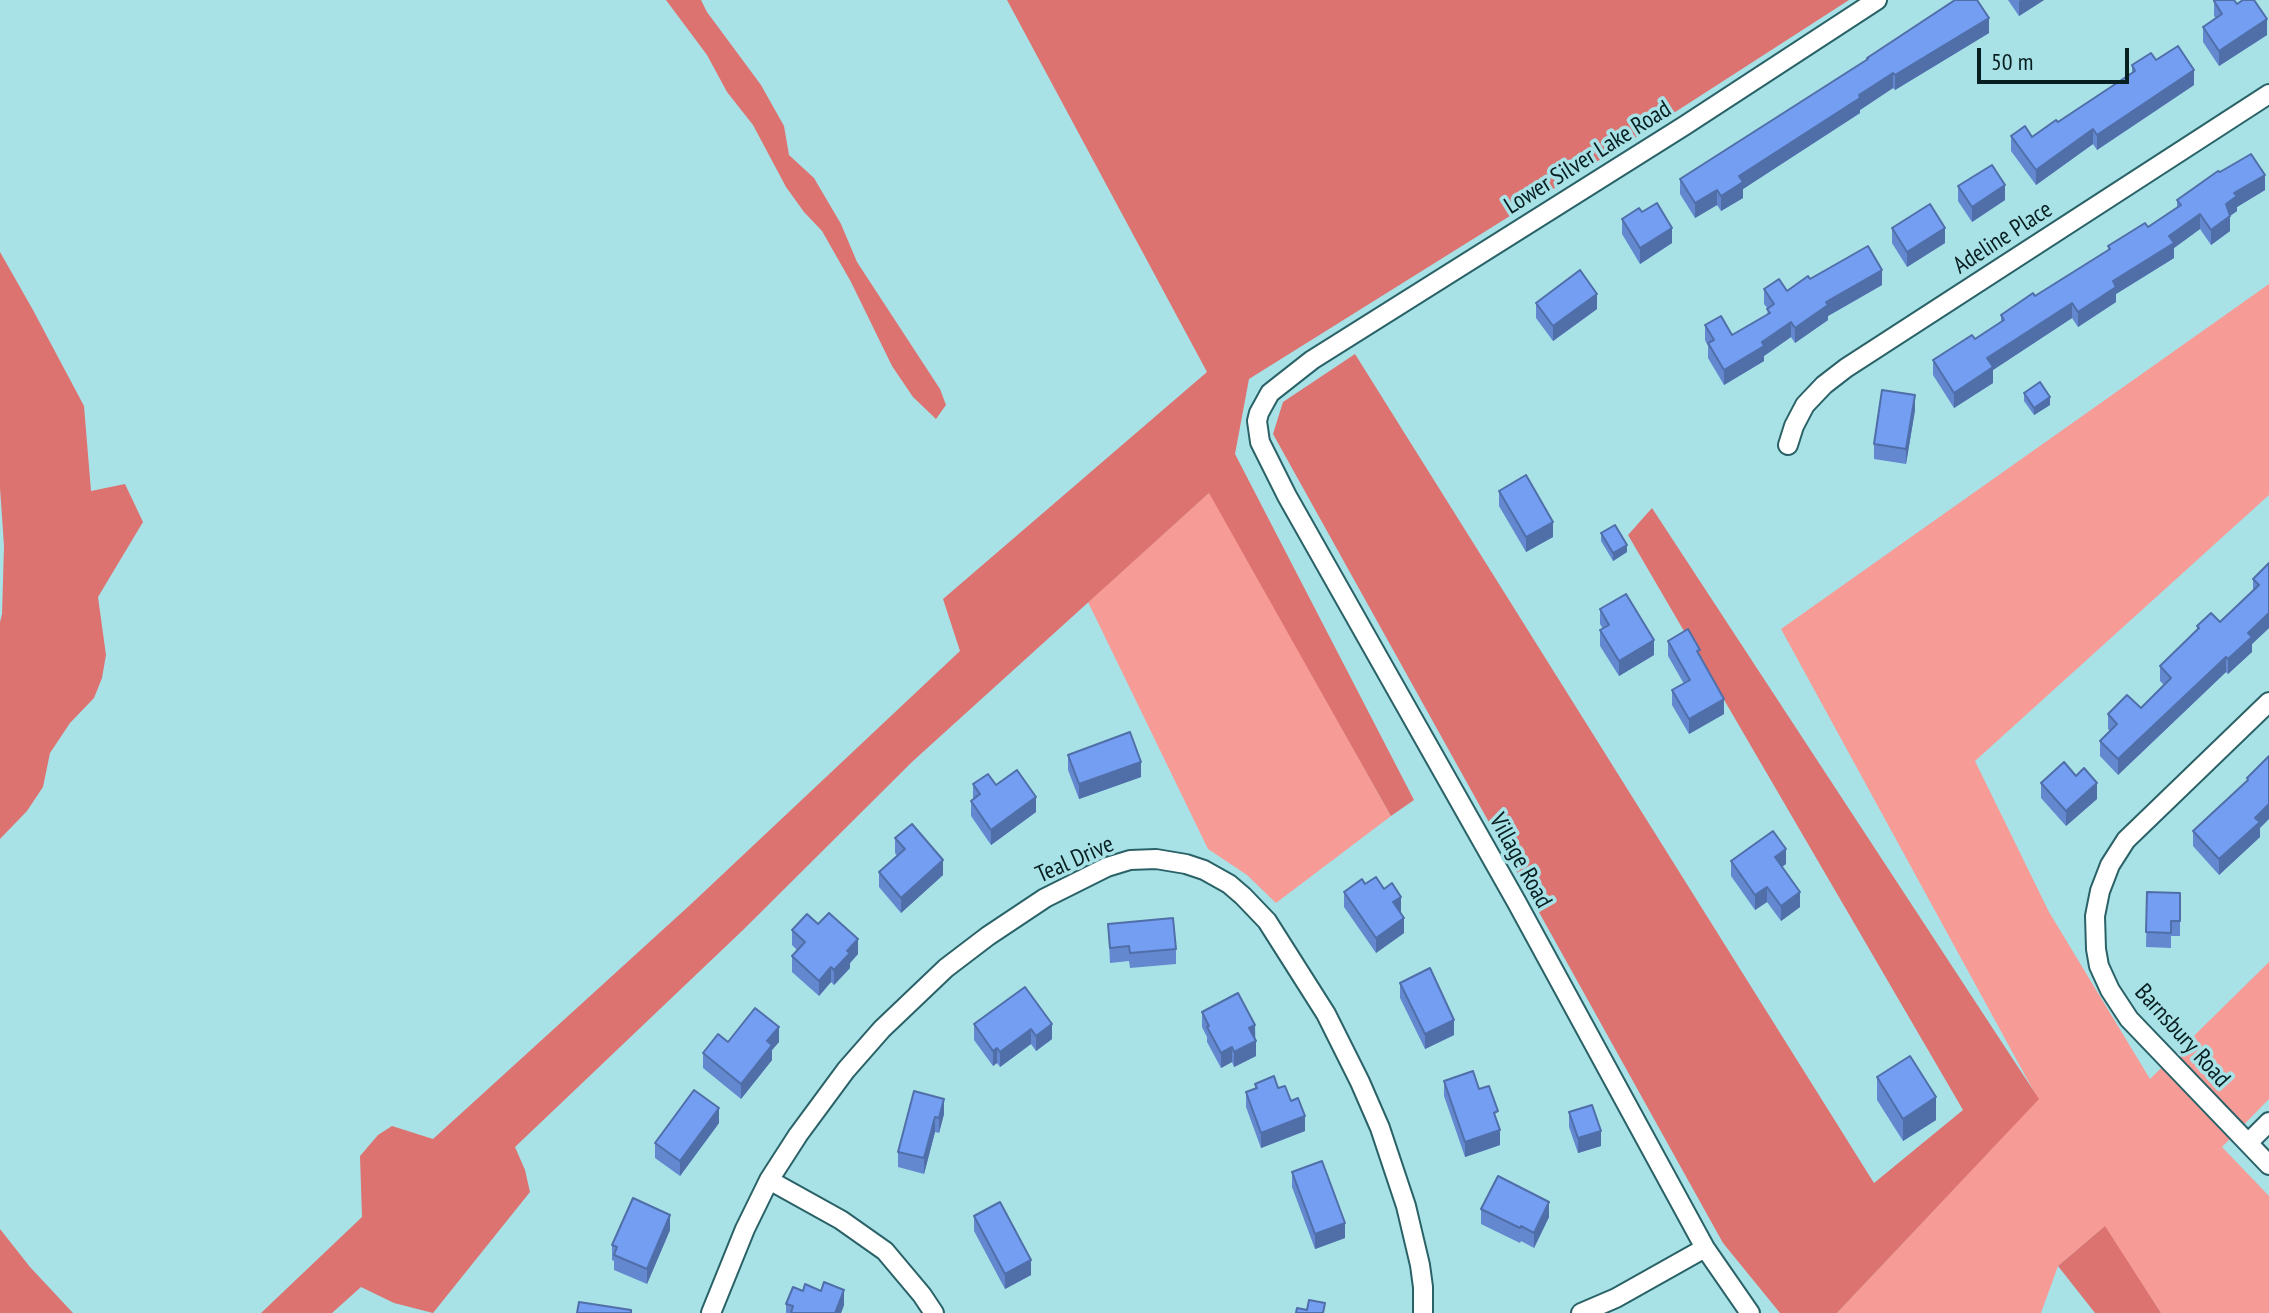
<!DOCTYPE html>
<style>
body{margin:0}
#map{position:relative;width:2269px;height:1313px;overflow:hidden;background:#a8e2e7;font-family:"PT Sans Narrow",sans-serif}
canvas{display:block}
.scale{position:absolute;left:1977px;top:48px;width:152px;height:36px;box-sizing:border-box;border:4px solid #081f21;border-top:0;padding-left:10px;font-size:24px;line-height:28px;white-space:nowrap;color:#081f21;-webkit-text-stroke:6px #a8e2e7;paint-order:stroke}
</style>
<div id="map">
<canvas width="2269" height="1313"></canvas>
<div class="scale">50 m</div>
</div>
<script>
const g = document.querySelector('canvas').getContext('2d');
g.lineJoin = 'round';
function fillPath(path, color) { g.fillStyle = color; g.fill(path, 'evenodd'); }
const poly = rows => new Path2D(rows.map(r => 'M' + r).join(''));
function strokePath(path, color, width, dash) { g.strokeStyle = color; g.lineWidth = width; g.lineCap = dash ? 'butt' : 'round'; g.setLineDash(dash || []); g.stroke(path); }
function label(font, color, halo, rows, align = 'center') {
  g.font = font + ' "PT Sans Narrow",sans-serif'; g.lineWidth = 7; g.setLineDash([]); g.textBaseline = 'middle'; g.strokeStyle = halo; g.fillStyle = color; for (const [text, x, y, turn = 0] of rows) {
    g.save(); g.translate(x, y); g.rotate((+turn || 0) * Math.PI / 180); g.textAlign = isNaN(turn) ? turn : align; if (halo) g.strokeText(text, 0, 0); g.fillText(text, 0, 0); g.restore();
  }
}
fillPath(poly([
 [2269,284,2269,495,1975,761,2049,912,2150,1079,2269,962,2269,1099,2222,1147,2269,1196,2269,1313,2161,1313,2104,1227,2058,1266,2041,1313,1837,1313,2038,1099,1781,629],
 [1210,492,1391,816,1276,903,1247,875,1208,849,1088,602]
]), '#f79b97');
fillPath(poly([
 [666,0,701,0,707,12,761,85,784,126,789,155,814,178,841,224,857,262,940,389,946,405,936,419,913,397,892,366,851,282,822,231,804,212,786,187,753,125,727,92,707,55],
 [1007,0,1849,0,1638,136,1249,379,1235,454,1414,800,1391,816,1209,493,913,761,743,930,515,1147,525,1170,530,1192,433,1313,394,1303,361,1287,332,1313,261,1313,362,1217,360,1156,378,1135,392,1126,433,1139,690,905,960,651,943,599,1207,372],
 [0,252,33,310,84,406,91,491,125,484,143,522,98,597,106,655,102,678,94,698,70,723,50,753,43,787,27,811,0,839,0,622,2,614,4,546,0,488],
 [1355,354,1874,1183,1963,1110,1628,535,1652,508,2039,1099,1837,1313,1780,1313,1723,1243,1273,434,1283,402],
 [2105,1226,2112,1237,2161,1313,2095,1313,2058,1266],
 [0,1229,30,1267,73,1313,0,1313]
]), '#dd7371');
const minor = poly([
 [1788,445,1794,426,1805,405,1824,385,1846,368,2269,94],
 [2269,702,2126,840,2110,865,2100,891,2095,916,2096,949,2099,966,2110,990,2129,1019,2269,1165],
 [2248,1143,2269,1122],
 [769,1180,841,1220,885,1251,922,1295,934,1313],
 [711,1313,745,1229,769,1180,798,1135,846,1070,882,1029,946,968,988,936,1045,898,1107,867,1130,860,1156,859,1186,864,1204,870,1229,884,1243,896,1267,921,1326,1014,1360,1082,1380,1128,1406,1206,1420,1265,1423,1287,1423,1313],
 [1581,1313,1616,1298,1705,1248],
 [1750,1313,1705,1248,1516,901,1287,496,1260,442,1257,421,1259,413,1270,393,1312,360,1684,126,1877,0]
]);
strokePath(minor, '#2a6267', 22);
strokePath(minor, '#fff', 18);
fillPath(poly([
 [2008,0,2044,0,2019,16],
 [2214,1,2237,4,2267,35,2219,66,2203,42,2203,27,2216,19,2214,16],
 [1989,33,1895,90,1893,88,1860,110,1860,113,1743,189,1743,198,1721,211,1717,205,1695,218,1680,194,1680,179,1867,60,1867,58],
 [2156,60,2194,85,2097,150,2093,144,2036,185,2011,151,2011,136,2032,137,2058,122,2132,73,2132,65],
 [2220,172,2265,190,2237,207,2237,211,2230,216,2230,231,2211,245,2200,229,2174,248,2174,258,2116,294,2116,302,2078,327,2072,318,1993,370,1993,383,1954,408,1933,375,1933,360,1975,339,2001,322,2001,315,2035,296,2108,250,2108,246,2148,227,2177,208,2177,200],
 [1958,186,2005,200,1972,222,1958,201],
 [1642,212,1672,243,1640,264,1622,234,1622,219],
 [1892,228,1945,243,1907,267,1892,243],
 [1810,279,1882,285,1828,316,1828,320,1795,343,1791,337,1764,356,1764,361,1724,385,1708,358,1708,346,1705,340,1705,325,1732,335,1767,315,1768,309,1764,304,1764,289,1787,291],
 [1536,303,1597,309,1553,341,1536,318],
 [2024,393,2050,405,2034,415,2024,401],
 [1915,410,1906,464,1874,459,1874,444],
 [1499,491,1553,537,1526,552,1499,506],
 [1601,533,1627,552,1613,561,1601,541],
 [2269,563,2269,628,2252,644,2252,652,2228,674,2226,672,2118,775,2100,756,2100,741,2110,731,2108,729,2108,714,2141,708,2164,685,2160,681,2160,666,2197,629,2197,626,2220,622,2253,591,2253,579],
 [1600,609,1654,655,1619,676,1600,646,1600,630,1603,629,1600,624],
 [1668,641,1700,656,1724,714,1689,734,1672,705,1672,690,1684,684,1668,656],
 [1068,755,1141,777,1079,799,1068,770],
 [2269,756,2260,828,2260,837,2219,875,2193,846,2193,831,2247,781,2247,778],
 [2041,783,2097,799,2066,826,2041,798],
 [973,784,996,785,1036,812,991,845,971,816,971,801,973,799],
 [895,838,943,875,901,913,879,887,879,872,897,856,895,853],
 [1731,861,1786,864,1782,867,1800,907,1781,921,1767,902,1755,910,1731,876],
 [1365,884,1401,912,1400,912,1404,933,1376,953,1344,907,1344,892],
 [2147,892,2180,893,2180,936,2171,936,2171,948,2146,947],
 [818,924,858,954,850,963,850,968,834,985,831,982,819,996,792,972,792,956,797,950,792,945,792,930],
 [1108,924,1176,949,1176,964,1130,968,1129,961,1110,963],
 [1400,983,1454,1035,1425,1049,1400,998],
 [1025,987,1052,1039,1036,1051,1031,1044,1000,1067,997,1063,993,1066,974,1040,974,1024],
 [1202,1012,1255,1025,1256,1056,1234,1067,1232,1062,1221,1068,1207,1042,1207,1037,1202,1027],
 [728,1042,779,1042,772,1050,772,1060,741,1099,703,1068,703,1053],
 [1877,1077,1936,1120,1903,1141,1877,1100],
 [1444,1081,1498,1125,1500,1145,1465,1157,1444,1096],
 [1255,1084,1278,1088,1291,1101,1305,1131,1261,1148,1246,1107,1246,1092,1255,1089],
 [914,1091,944,1114,939,1133,935,1132,924,1174,898,1167,898,1152],
 [1569,1112,1601,1146,1578,1153,1569,1127],
 [719,1123,680,1176,655,1158,655,1143],
 [1292,1172,1345,1238,1315,1249,1292,1187],
 [1481,1209,1549,1217,1534,1248,1521,1241,1520,1243,1481,1224],
 [974,1216,1031,1275,1005,1289,974,1231],
 [670,1230,647,1284,614,1270,614,1261,612,1260,612,1245],
 [786,1304,844,1305,841,1313,786,1313]
]), '#6388d0');
fillPath(poly([
 [2021,0,2044,0,2019,16,2019,1],
 [1989,18,1989,33,1895,90,1895,75],
 [2267,19,2267,35,2219,66,2219,51],
 [2194,70,2194,85,2097,150,2097,135],
 [1893,73,1893,88,1860,110,1860,113,1743,189,1743,198,1721,211,1721,196,1739,176],
 [2093,129,2093,144,2036,185,2036,170],
 [2265,175,2265,190,2237,207,2237,211,2230,216,2230,231,2211,245,2211,230,2226,204,2234,193],
 [2005,185,2005,200,1972,222,1972,207],
 [1717,190,1717,205,1695,218,1695,203],
 [2200,214,2200,229,2174,248,2174,258,2116,294,2116,302,2078,327,2078,312,2169,236],
 [1672,228,1672,243,1640,264,1640,248],
 [1945,228,1945,243,1907,267,1907,252],
 [1882,270,1882,285,1828,316,1828,320,1795,343,1795,328,1826,302],
 [1597,294,1597,309,1553,341,1553,326],
 [2072,303,2072,318,1993,370,1993,383,1954,408,1954,393,1987,358],
 [1791,322,1791,337,1764,356,1764,361,1724,385,1724,370],
 [1915,395,1915,410,1906,464,1906,449],
 [2050,397,2050,405,2034,415,2034,408],
 [1553,522,1553,537,1526,552,1526,537],
 [1627,545,1627,552,1613,561,1613,553],
 [2269,613,2269,628,2252,644,2252,652,2228,674,2228,659,2248,633],
 [1654,640,1654,655,1619,676,1619,661],
 [2226,657,2226,672,2118,775,2118,759],
 [1724,699,1724,714,1689,734,1689,719],
 [1141,762,1141,777,1079,799,1079,784],
 [2097,783,2097,799,2066,826,2066,811],
 [1036,797,1036,812,991,845,991,830],
 [2269,804,2269,819,2260,828,2260,837,2219,875,2219,859,2255,818],
 [1786,849,1786,864,1775,872,1775,857],
 [943,860,943,875,901,913,901,898],
 [1767,887,1767,902,1755,910,1755,895],
 [1800,892,1800,907,1781,921,1781,906],
 [1401,897,1401,912,1393,917,1393,902],
 [1404,918,1404,933,1376,953,1376,938],
 [858,939,858,954,850,963,850,968,834,985,834,970,847,951],
 [831,967,831,982,819,996,819,981],
 [1454,1020,1454,1035,1425,1049,1425,1034],
 [1052,1024,1052,1039,1036,1051,1036,1036],
 [1255,1025,1255,1040,1249,1028],
 [779,1027,779,1042,772,1050,772,1060,741,1099,741,1084,767,1041],
 [1031,1029,1031,1044,1000,1067,1000,1052],
 [1256,1041,1256,1056,1234,1067,1234,1052],
 [1232,1047,1232,1062,1221,1068,1221,1053],
 [997,1048,997,1063,993,1066,993,1051],
 [1936,1097,1936,1120,1903,1141,1903,1119],
 [944,1099,944,1114,939,1133,939,1118],
 [719,1108,719,1123,680,1176,680,1161],
 [1305,1116,1305,1131,1261,1148,1261,1133],
 [935,1117,935,1132,924,1174,924,1158],
 [1500,1130,1500,1145,1465,1157,1465,1142],
 [1601,1131,1601,1146,1578,1153,1578,1138],
 [1549,1202,1549,1217,1534,1248,1534,1233],
 [670,1215,670,1230,647,1284,647,1269],
 [1345,1223,1345,1238,1315,1249,1315,1234],
 [1031,1260,1031,1275,1005,1289,1005,1274],
 [844,1290,844,1305,841,1313,835,1313]
]), '#506fa9');
const building = poly([
 [1955,0,1977,0,1989,18,1895,75,1893,73,1859,95,1860,98,1739,176,1743,182,1721,196,1717,190,1695,203,1680,179,1868,59,1867,58,1955,0],
 [2214,0,2234,0,2237,4,2243,0,2254,0,2267,19,2219,51,2203,27,2222,14,2214,1,2214,0],
 [2178,46,2194,70,2097,135,2093,129,2036,170,2011,136,2025,126,2032,137,2056,120,2058,122,2135,71,2132,65,2151,53,2156,60,2178,46],
 [2251,154,2265,175,2234,193,2237,196,2226,204,2230,216,2211,230,2200,214,2169,236,2174,243,2113,281,2116,287,2078,312,2072,303,1987,358,1993,367,1954,393,1933,360,1972,335,1975,339,2004,320,2001,315,2033,293,2035,296,2110,249,2108,246,2145,223,2148,227,2181,205,2177,200,2218,171,2220,172,2251,154],
 [1992,165,2005,185,1972,207,1958,186,1992,165],
 [1657,203,1672,228,1640,248,1622,219,1639,208,1642,212,1657,203],
 [1930,204,1945,228,1907,252,1892,228,1930,204],
 [1868,246,1882,270,1826,302,1828,305,1795,328,1791,322,1762,342,1764,346,1724,370,1708,343,1714,340,1705,325,1721,316,1732,335,1770,313,1767,309,1774,304,1764,289,1779,279,1787,291,1808,276,1810,279,1868,246],
 [1580,270,1597,294,1553,326,1536,303,1580,270],
 [2040,382,2050,397,2034,408,2024,393,2040,382],
 [1882,390,1915,395,1906,449,1874,444,1882,390],
 [1526,475,1553,522,1526,537,1499,491,1526,475],
 [1615,525,1627,545,1613,553,1601,533,1615,525],
 [2269,563,2269,613,2248,633,2252,637,2228,659,2226,657,2118,759,2100,741,2117,724,2108,714,2127,695,2141,708,2171,678,2160,666,2199,628,2197,626,2211,613,2220,622,2259,585,2253,579,2269,563],
 [1626,594,1654,640,1619,661,1600,630,1609,625,1600,609,1626,594],
 [1688,629,1700,650,1697,651,1724,699,1689,719,1672,690,1690,680,1668,641,1688,629],
 [1130,732,1141,762,1079,784,1068,755,1130,732],
 [2269,756,2269,804,2255,818,2260,822,2219,859,2193,831,2248,780,2247,778,2269,756],
 [2064,762,2076,776,2084,768,2097,783,2066,811,2041,783,2064,762],
 [1017,770,1036,797,991,830,971,801,980,794,973,784,988,774,996,785,1017,770],
 [912,824,943,860,901,898,879,872,905,849,895,838,912,824],
 [1773,831,1786,849,1775,857,1800,892,1781,906,1767,887,1755,895,1731,861,1773,831],
 [1376,877,1384,889,1392,883,1401,897,1393,902,1404,918,1376,938,1344,892,1362,879,1365,884,1376,877],
 [2147,892,2180,893,2180,921,2171,921,2171,933,2146,932,2147,892],
 [829,913,858,939,847,951,850,953,834,970,831,967,819,981,792,956,805,942,792,930,807,914,818,924,829,913],
 [1173,918,1176,949,1130,953,1129,946,1110,948,1108,924,1173,918],
 [1430,968,1454,1020,1425,1034,1400,983,1430,968],
 [1025,987,1052,1024,1036,1036,1031,1029,1000,1052,997,1048,993,1051,974,1024,1025,987],
 [1238,993,1255,1025,1249,1028,1256,1041,1234,1052,1232,1047,1221,1053,1207,1027,1209,1026,1202,1012,1238,993],
 [755,1008,779,1027,767,1041,772,1045,741,1084,703,1053,718,1034,728,1042,755,1008],
 [1910,1056,1936,1097,1903,1119,1877,1077,1910,1056],
 [1473,1071,1479,1089,1489,1086,1498,1111,1494,1113,1500,1130,1465,1142,1444,1081,1473,1071],
 [1274,1076,1278,1088,1285,1086,1291,1101,1298,1098,1305,1116,1261,1133,1246,1092,1257,1088,1255,1084,1274,1076],
 [694,1090,719,1108,680,1161,655,1143,694,1090],
 [914,1091,944,1099,939,1118,935,1117,924,1158,898,1152,914,1091],
 [1592,1105,1601,1131,1578,1138,1569,1112,1592,1105],
 [1322,1161,1345,1223,1315,1234,1292,1172,1322,1161],
 [1498,1176,1549,1202,1534,1233,1521,1226,1520,1228,1481,1209,1498,1176],
 [633,1198,670,1215,647,1269,614,1255,617,1247,612,1245,633,1198],
 [1000,1202,1031,1260,1005,1274,974,1216,1000,1202],
 [824,1282,844,1290,835,1313,791,1313,793,1306,786,1304,793,1287,803,1291,805,1284,821,1291,824,1282],
 [1309,1300,1325,1303,1323,1313,1296,1313,1297,1308,1307,1310,1309,1300],
 [579,1302,631,1310,631,1313,577,1313,579,1302]
]);
fillPath(building, '#739ef2');
strokePath(building, '#506fa9', 2);
label('24px', '#081f21', '#a8e2e7', [
 ["Lower Silver Lake Road",1588,158,-32],
 ["Adeline Place",2003,238,-33],
 ["Teal Drive",1075,860,-24],
 ["Village Road",1520,861,61],
 ["Barnsbury Road",2182,1036,48]
]);
</script>
